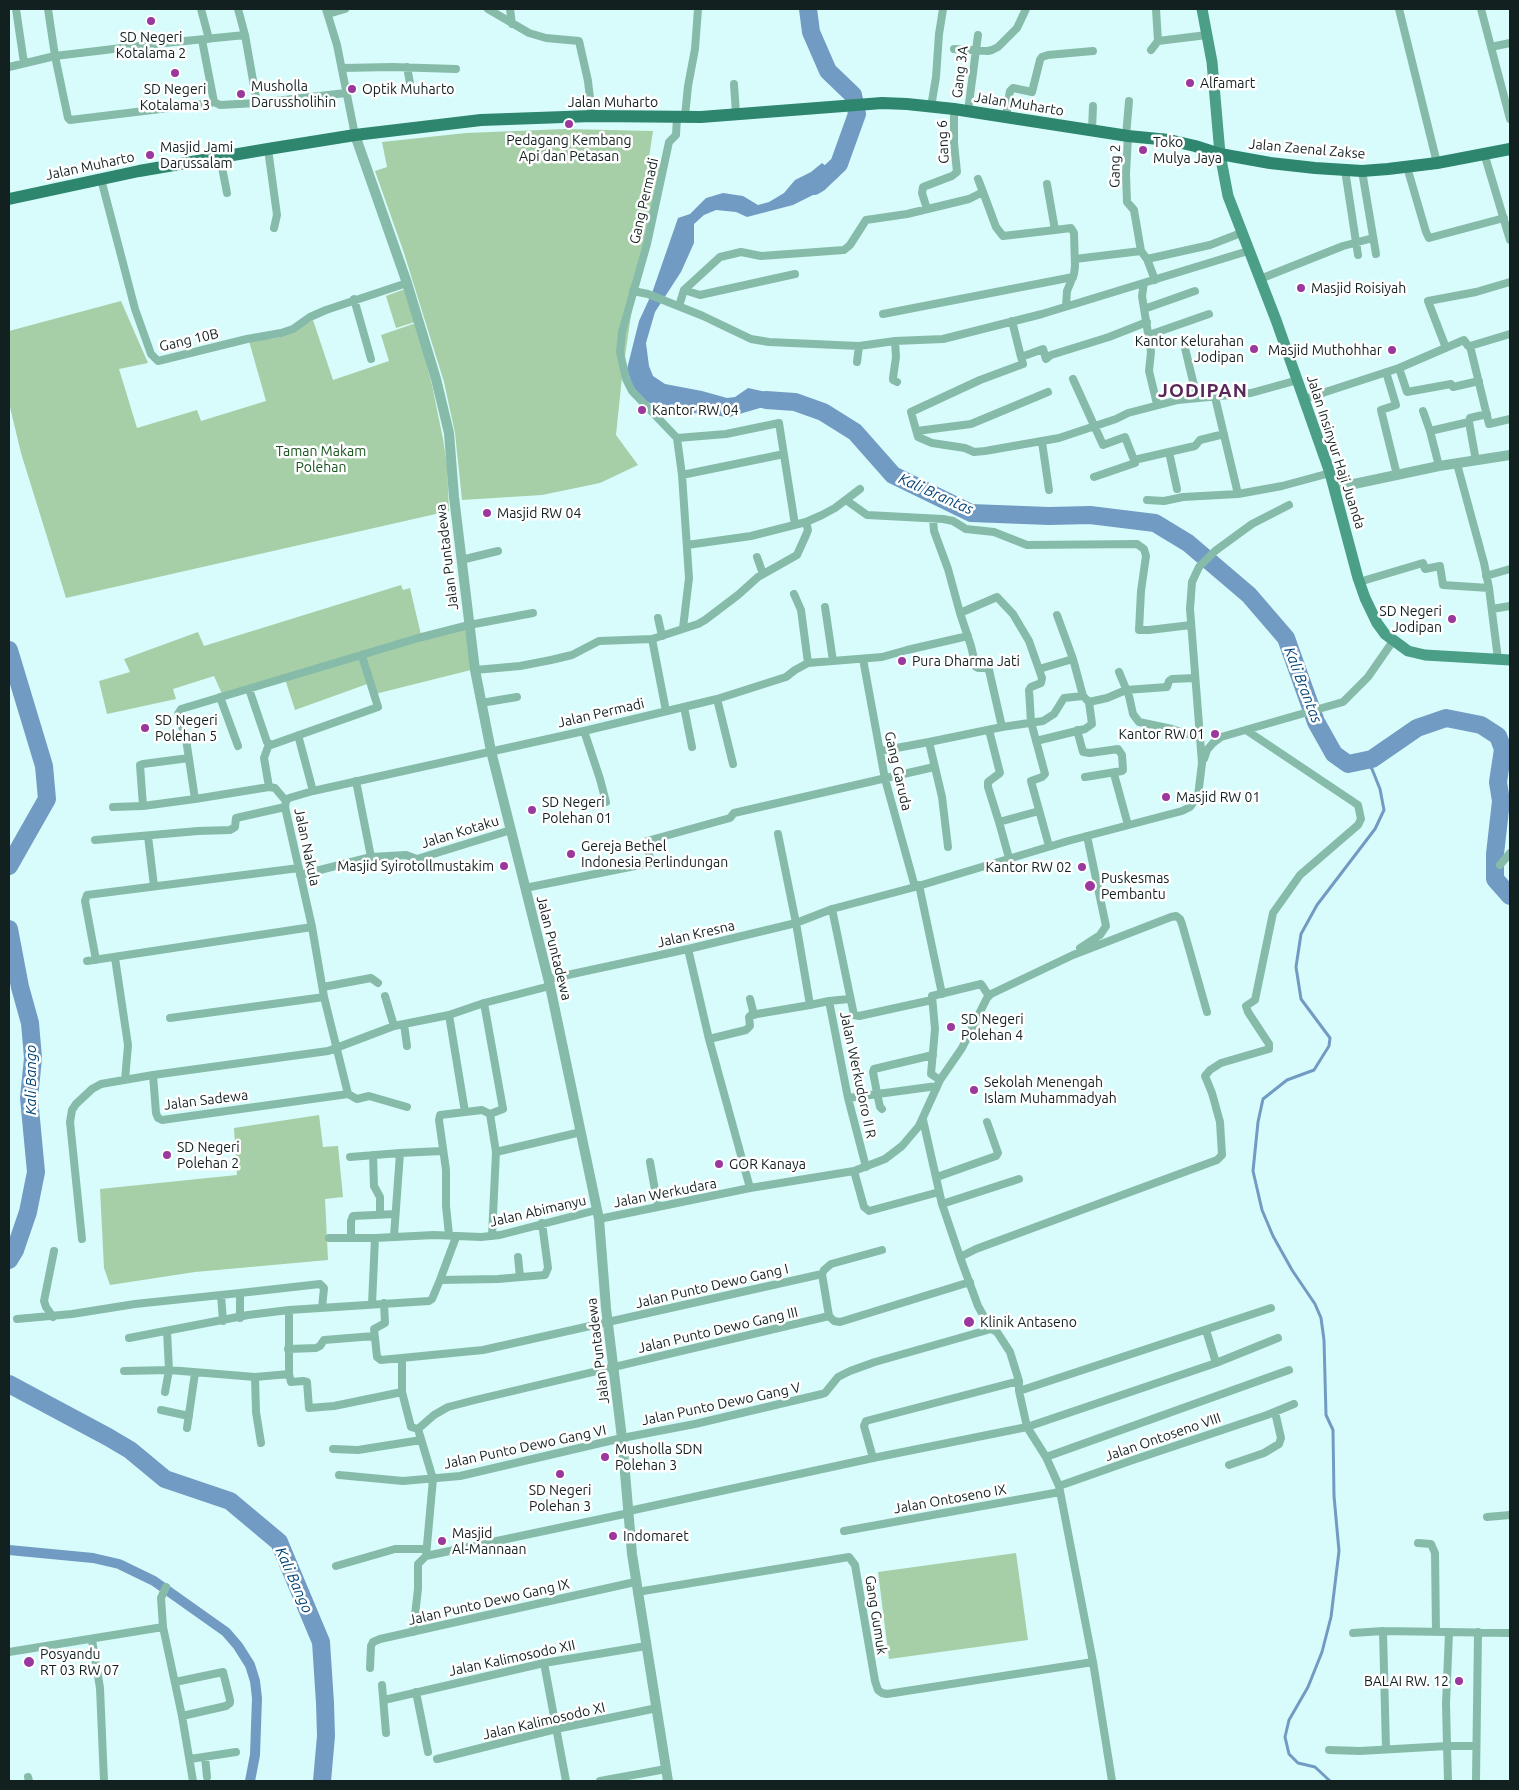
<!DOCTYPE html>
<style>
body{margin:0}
#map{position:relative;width:1519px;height:1790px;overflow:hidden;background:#d8fcfc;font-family:Ubuntu,sans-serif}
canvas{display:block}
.frame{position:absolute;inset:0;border:10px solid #132020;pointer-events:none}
</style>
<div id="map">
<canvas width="1519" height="1790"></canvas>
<div class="frame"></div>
</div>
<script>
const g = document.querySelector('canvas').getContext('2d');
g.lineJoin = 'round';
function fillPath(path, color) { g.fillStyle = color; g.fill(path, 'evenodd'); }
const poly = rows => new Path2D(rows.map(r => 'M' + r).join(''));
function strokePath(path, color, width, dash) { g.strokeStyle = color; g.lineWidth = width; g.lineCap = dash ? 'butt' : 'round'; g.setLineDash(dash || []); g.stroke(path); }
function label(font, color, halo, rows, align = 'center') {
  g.font = font + ' Ubuntu,sans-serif'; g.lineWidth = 5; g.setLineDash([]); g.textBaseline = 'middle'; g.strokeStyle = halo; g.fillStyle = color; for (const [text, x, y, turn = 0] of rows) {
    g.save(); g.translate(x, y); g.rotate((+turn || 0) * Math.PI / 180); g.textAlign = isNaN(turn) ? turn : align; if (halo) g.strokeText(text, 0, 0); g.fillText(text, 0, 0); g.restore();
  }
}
fillPath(poly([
 [565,129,653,131,648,164,666,165,637,274,622,377,616,435,638,465,600,483,542,495,462,500,455,433,444,382,404,253,375,171,387,167,382,142,466,133],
 [405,289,415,322,396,328,386,296],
 [121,301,148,363,119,369,137,428,197,410,201,421,266,401,249,341,277,338,292,333,313,320,333,380,389,361,381,335,416,323,432,385,443,439,447,465,449,511,66,598,21,453,9,403,9,331],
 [401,585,403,590,410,588,422,639,465,628,471,670,375,694,370,683,295,710,284,676,222,694,214,676,173,689,176,699,107,714,99,681,130,672,124,659,198,632,204,646],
 [319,1115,323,1147,338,1146,343,1197,325,1199,328,1260,195,1272,110,1285,104,1268,100,1189,237,1175,234,1128],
 [1016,1553,1028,1640,889,1659,878,1572]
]), '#a6cea7');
fillPath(poly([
 [822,163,839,176,821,191,793,205,747,217,736,212,716,210,704,215,694,224,694,243,681,272,655,312,646,343,649,366,653,376,665,384,702,391,727,398,735,397,748,388,789,397,788,407,760,408,729,417,666,410,645,401,634,390,627,369,639,321,652,293,678,218,690,214,706,198,723,193,743,196,758,205,769,202,784,193,795,180,811,172]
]), '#729bc3');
strokePath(poly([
 [1330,1781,1315,1767,1298,1763,1289,1754,1285,1737,1289,1720,1308,1687,1322,1652,1331,1617,1339,1551,1334,1496,1333,1430,1326,1415,1324,1340,1321,1318,1315,1304,1292,1270,1273,1236,1262,1210,1253,1171,1258,1122,1263,1099,1287,1080,1314,1070,1329,1046,1330,1038,1301,999,1296,967,1301,934,1317,905,1375,829,1384,810,1380,789,1372,769,1364,760]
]), '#729bc3', 3);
strokePath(poly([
 [9,1550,93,1558,119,1564,154,1581,226,1632,238,1646,250,1665,255,1681,257,1698,255,1755,250,1781]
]), '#729bc3', 10);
strokePath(poly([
 [808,9,811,32,828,71,853,95,857,114,839,164,819,183,814,186],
 [766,400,795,402,823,412,855,432,893,475,971,513,1049,516,1090,515,1155,523,1188,543,1249,595,1286,638,1316,722,1334,754,1348,764,1372,759,1417,728,1446,718,1481,725,1498,736,1503,749,1498,782,1501,801,1495,854,1495,879,1510,896],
 [9,650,44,766,47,799,9,866],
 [9,929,20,987,30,1023,33,1058,29,1098,36,1172,28,1212,15,1250,9,1260],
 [9,1384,108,1437,130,1450,165,1479,230,1501,279,1542,321,1642,325,1703,326,1736,322,1781]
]), '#729bc3', 18);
strokePath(poly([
 [16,9,24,63],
 [48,9,55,56,68,118,70,120,210,103,214,102,220,105,257,103,346,93],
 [201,9,209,39],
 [238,9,245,35],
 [326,9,337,45,355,135],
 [488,9,529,33,546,38,579,41,588,81,592,116],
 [510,9,512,24],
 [1156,9,1158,41,1207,35],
 [1399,9,1437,163],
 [1481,9,1510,119],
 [328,14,345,9],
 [202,40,214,102],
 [1491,47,1510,43],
 [954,49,988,51,992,50,998,47,1017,28,1026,9],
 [1151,50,1158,41],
 [9,67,55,56,155,44,245,35,257,103],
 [407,67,410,83],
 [342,68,392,67,456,69],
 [734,84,736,114],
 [931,107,936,77,939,34,943,9],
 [968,111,978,35],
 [685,116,688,86,695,49,698,9],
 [1007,116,1007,108,1010,91,1013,88,1032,92,1040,60,1042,57,1048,55,1093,51],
 [677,117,676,135,669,142,647,244,622,332,620,352,626,379,632,391,677,438,682,475,689,578,683,628],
 [1092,130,1093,106],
 [1126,136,1129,101],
 [1128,136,1126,174,1127,202,1134,210,1141,251,1147,259,1155,280],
 [268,149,277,215,274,228],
 [1484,153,1510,240],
 [220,157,227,193],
 [1407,167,1426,232,1429,238,1504,218],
 [1345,170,1358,255],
 [1362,171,1376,254],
 [101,179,135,309,151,354,158,361,247,339,281,333,293,329,310,317,326,310,407,283],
 [1047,184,1055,230,1071,228,1074,233,1075,266,1074,274,1067,291,1066,306],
 [983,192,996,227,1003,236,1055,230],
 [927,209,922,193,923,187,952,176,957,172,954,143,954,109],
 [1075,259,1141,251],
 [1147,259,1210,245,1241,233],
 [1260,279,1343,246,1373,238],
 [1144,283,1142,296,1151,352,1149,371,1157,404],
 [684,290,700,295,795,274],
 [633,291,648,294,703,316,751,339,769,342,859,346,895,341,943,339,1042,314,1248,251],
 [354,299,371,359],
 [679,306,684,290,720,257,741,252,761,256,844,250,850,245,866,220,907,214,969,199,983,192,978,179],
 [1144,309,1195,291],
 [883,314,1073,277],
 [1012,321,1021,357],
 [1147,322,1109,337,1051,355,1046,359,1043,349,1021,357,1023,364,980,380,911,412,918,437,932,443,965,448,974,452,985,451,1059,438,1116,419,1128,413,1178,400,1251,393,1298,380],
 [1149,335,1209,314],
 [895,341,896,357,893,378,893,380,897,382],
 [1184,344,1197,398],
 [1470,346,1489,424,1510,419],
 [1446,348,1428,301,1476,292,1510,282],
 [857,362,859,346],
 [1399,368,1407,392,1451,384,1453,387,1479,381],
 [1386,372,1396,405,1381,410,1397,475],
 [1073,379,1103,445,1125,437,1134,460],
 [1215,397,1238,494,1282,486,1330,473],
 [1304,399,1399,368,1464,340,1468,346,1470,346,1510,334],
 [1423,411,1430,431],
 [1469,422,1476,461],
 [917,431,971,424,1048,392],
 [677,438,726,434,779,423,795,525],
 [1042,442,1049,490],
 [1169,452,1177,489],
 [1457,464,1484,563,1489,588,1498,659],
 [1439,466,1430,431,1469,422,1470,418,1487,414],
 [682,475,784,454],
 [1094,477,1135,463,1134,460,1195,446,1200,440,1224,434],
 [846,500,867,515,943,519,953,521,966,529,994,532,1027,545,1137,544,1144,549,1146,556,1141,591,1139,630,1149,630,1191,625],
 [1147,500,1164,501,1183,497,1238,494],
 [933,519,934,531,948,569,960,613,971,646,976,667,978,668,985,668,989,670,1002,727],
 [687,545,751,536,806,522,822,515,835,508,860,489],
 [757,557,763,574],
 [461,560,498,551],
 [1486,576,1510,569],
 [1359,582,1423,563,1425,569,1440,566,1443,585,1489,588],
 [794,594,801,610,808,663],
 [825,607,833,661],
 [1492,609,1510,606],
 [960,613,997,597,1013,614,1029,641,1042,678,1041,683,1031,687,1029,690,1031,722,1045,774,1042,777,1031,781,1049,846],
 [1057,615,1073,659,1083,696],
 [658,618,662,636],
 [652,639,666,711],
 [863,659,885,779,915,887],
 [1039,669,1073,659],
 [475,670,520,666,551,660,572,655,599,641,652,639,698,624,705,620,738,595,758,577,797,555,806,535,808,530,806,522],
 [1119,672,1129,696,1133,714,1139,722,1172,729,1200,738],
 [249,689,267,742,271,745,378,707,362,656],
 [220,697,238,746],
 [717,699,733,764],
 [1089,702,1107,698,1126,690,1167,687,1169,681,1172,679,1195,678],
 [481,703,517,697],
 [684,707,692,747],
 [989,730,1000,773,988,782,988,787,999,822],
 [1077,730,1083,752,1090,753,1118,749,1122,755,1123,770,1122,771,1085,777],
 [584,731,600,779,606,802],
 [298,735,313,791],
 [269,744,264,758,269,787],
 [880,751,929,742],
 [1204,759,1207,750,1213,743,1221,737,1343,702,1368,677,1393,641],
 [1114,774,1128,825],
 [356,781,371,857],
 [195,799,186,739,178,714,181,709,418,638,469,625,533,613],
 [143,806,140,765,143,764,189,758],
 [113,807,143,806,195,799,269,787,275,788,286,801],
 [778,834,796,923,810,1005,829,1001,848,1098,866,1167],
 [148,836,154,886],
 [95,840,198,831,230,830,235,827,236,818,285,807],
 [948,847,942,797,929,742,1002,727,1043,721,1054,714,1064,698,1083,696,1089,702,1092,724,1085,729,1036,741],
 [1009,858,999,822,1039,811],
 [1500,865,1510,853],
 [300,875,371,857,406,855,417,859,511,830],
 [919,885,942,994],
 [525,888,650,863,651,861,646,843,647,841,730,818,734,813,934,767],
 [832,909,854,1015,859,1016,932,1000],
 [1080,948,1100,935,1106,926,1087,836],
 [688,949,709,1039,750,1188],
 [115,958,128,1045,125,1080],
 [96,960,85,901,87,895,299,868],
 [87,961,312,927],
 [549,979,688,949,796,923,832,909,915,887,1068,841,1182,811,1190,807,1198,796,1202,763,1190,609,1192,582,1199,567,1215,551,1252,524,1289,505],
 [323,987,371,978,378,983],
 [385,996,394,1026],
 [750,999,754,1015],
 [829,1001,849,999],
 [449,1015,465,1112],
 [170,1018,324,997],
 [404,1024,407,1046],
 [709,1039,746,1030,750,1026,749,1017,751,1015,810,1005],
 [153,1075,156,1113,158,1118,162,1120,348,1094],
 [940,1080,931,1074,935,1029,932,996,981,984,989,996],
 [348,1094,324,997,312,927,285,807,286,801,289,798,313,791,584,731,717,699,786,677,795,670,808,663,882,657,907,650,968,636],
 [348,1094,357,1099,369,1096,407,1107],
 [848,1098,937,1086],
 [882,1109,880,1107,877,1093,873,1072,874,1069,933,1055],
 [490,1114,496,1152,492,1236],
 [923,1120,942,1204,960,1257,978,1306,991,1329,997,1332,1010,1352,1019,1381,1019,1391,1027,1427,1046,1457,1059,1486,1093,1662,1112,1781],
 [496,1152,581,1132],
 [373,1155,374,1186,380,1197,380,1214],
 [350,1157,400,1153],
 [650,1162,658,1207],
 [854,1171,864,1207,869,1211,939,1192],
 [937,1177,996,1156,998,1153,987,1122],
 [942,1204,1019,1179],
 [599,1219,750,1188,854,1171,885,1159,902,1146,919,1126,940,1080,962,1048,987,998,991,994,1073,955,1171,917,1176,916,1180,919,1182,924,1207,1012],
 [449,1235,446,1206,446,1170,439,1120,440,1115,482,1110,490,1114,503,1109,484,1003],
 [394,1236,400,1153,442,1151],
 [329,1238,375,1238,372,1304],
 [351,1238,351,1221,353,1216,395,1214],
 [375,1238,434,1235,481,1237,500,1235,597,1210],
 [82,1239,70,1122,72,1110,76,1104,92,1089,101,1084,153,1075,328,1051,394,1026,449,1015,484,1003,550,986],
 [882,1250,831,1264,824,1270,822,1274,829,1316,834,1321,840,1322,970,1282],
 [518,1257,520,1277],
 [960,1257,976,1249,1217,1160,1222,1155,1220,1122,1212,1093,1205,1076,1210,1070,1221,1063,1269,1049,1269,1044,1248,1012,1246,1006,1255,1000,1273,913,1300,875,1358,825,1361,819,1358,805,1246,730],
 [440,1280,498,1279,545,1275,548,1268,542,1223],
 [240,1293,320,1284,324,1288,322,1308],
 [221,1295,223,1321],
 [384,1303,385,1323,374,1329,377,1357,381,1360,483,1350,822,1274],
 [53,1317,46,1307,44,1301,54,1251],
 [17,1319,72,1314,135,1304,240,1293,240,1318],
 [1206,1330,1216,1363],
 [129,1338,248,1315,289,1310,429,1301,432,1299,440,1280,456,1237],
 [288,1349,316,1348,320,1346,324,1340,374,1336],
 [402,1358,402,1392,411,1427,418,1429],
 [124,1371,169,1370,255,1377,256,1412,261,1443],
 [289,1374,291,1382,303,1381,307,1382,309,1408,334,1406,402,1392],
 [255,1377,289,1374,289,1310],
 [1019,1391,1271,1308],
 [165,1392,169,1370,167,1331],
 [161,1410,189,1416],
 [187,1428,195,1373],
 [418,1429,434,1415,448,1407,475,1400,829,1316],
 [333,1449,358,1450,421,1440],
 [1046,1457,1289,1370],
 [873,1458,864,1426,866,1421,1019,1381],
 [1229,1465,1264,1453,1279,1444,1281,1438,1275,1412],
 [339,1475,403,1481,460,1476,622,1438,695,1424,822,1394,825,1393,838,1377,850,1371,875,1362,991,1329],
 [1059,1486,1130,1461,1267,1415,1294,1404],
 [629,1511,873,1458,1027,1427,1216,1363,1278,1338],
 [1487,1517,1510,1515],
 [844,1531,1060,1492],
 [1418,1543,1431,1544,1435,1553,1436,1632],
 [426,1556,629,1513],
 [336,1566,395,1549,426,1549],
 [166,1587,161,1598,163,1627,182,1716,193,1781],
 [637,1592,849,1557,855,1565,875,1681,878,1690,882,1693,887,1694,1093,1662],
 [1383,1631,1386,1749],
 [413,1632,418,1589,418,1564,426,1556,433,1479,418,1429],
 [1353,1633,1383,1631,1510,1633],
 [1449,1633,1446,1704,1447,1746,1476,1746],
 [92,1640,100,1688,104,1781],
 [9,1652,163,1627],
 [544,1663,566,1781],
 [370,1668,371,1646,373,1642,380,1639,635,1582],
 [175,1682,223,1672,230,1700,230,1703,226,1706,182,1716],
 [382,1685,386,1733],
 [416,1692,428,1752],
 [384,1700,544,1663,646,1646],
 [1329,1750,1360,1751,1447,1746,1448,1781],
 [205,1757,207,1777],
 [190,1759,236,1752],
 [437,1759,556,1729,657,1708],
 [28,1777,29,1781],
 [600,1781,666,1769],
 [1476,1781,1478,1632]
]), '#87bba9', 8);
strokePath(poly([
 [355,135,407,283,436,379,449,433,454,497,475,670,491,751,550,986,599,1219,606,1308,622,1438,632,1554,668,1781],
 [1335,488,1439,466,1510,455]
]), '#87bba9', 10);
strokePath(poly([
 [1202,9,1212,62,1220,154,1228,196,1276,320,1330,473,1358,578,1365,598,1377,623,1385,634,1408,651,1425,655,1510,660]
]), '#4a9f86', 11);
strokePath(poly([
 [9,199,139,171,268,149,355,135,481,120,592,116,701,117,882,103,907,104,954,109,1128,136,1169,140,1195,146,1220,154,1270,163,1315,168,1362,171,1388,169,1437,163,1510,149]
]), '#2e866e', 12);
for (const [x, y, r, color] of [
 [151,21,5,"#9a389e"],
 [175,73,5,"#9a389e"],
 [1190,83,5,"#9a389e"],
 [352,89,5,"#9a389e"],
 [241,94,5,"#9a389e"],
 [569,124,5,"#9a389e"],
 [1143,150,5,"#9a389e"],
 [150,155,5,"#9a389e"],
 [1301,288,5,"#9a389e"],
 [1254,349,5,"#9a389e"],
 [1392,350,5,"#9a389e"],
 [642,410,5,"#9a389e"],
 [487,513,5,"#9a389e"],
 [1452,619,5,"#9a389e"],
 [902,661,5,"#9a389e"],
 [145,728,5,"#9a389e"],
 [1215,734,5,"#9a389e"],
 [1166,797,5,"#9a389e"],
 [532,810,5,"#9a389e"],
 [571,854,5,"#9a389e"],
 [504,866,5,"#9a389e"],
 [1082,867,5,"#9a389e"],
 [1090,886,6,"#9a389e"],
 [951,1027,5,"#9a389e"],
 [974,1090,5,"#9a389e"],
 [167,1155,5,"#9a389e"],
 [719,1164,5,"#9a389e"],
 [969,1322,6,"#9a389e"],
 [605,1457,5,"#9a389e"],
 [560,1474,5,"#9a389e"],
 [613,1536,5,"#9a389e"],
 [442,1541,5,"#9a389e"],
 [29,1662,6,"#9a389e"],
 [1459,1681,5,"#9a389e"]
]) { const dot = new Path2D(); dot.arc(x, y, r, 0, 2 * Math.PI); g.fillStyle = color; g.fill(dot); strokePath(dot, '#fff', 2); }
label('14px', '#132020', '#fff', [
 ["SD Negeri",151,37,"center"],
 ["Kotalama 2",151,53,"center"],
 ["Alfamart",1200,83],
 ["Musholla",251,86],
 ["Darussholihin",251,102],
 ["SD Negeri",175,89,"center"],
 ["Kotalama 3",175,105,"center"],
 ["Optik Muharto",362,89],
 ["Pedagang Kembang",569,140,"center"],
 ["Api dan Petasan",569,156,"center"],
 ["Toko",1153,142],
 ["Mulya Jaya",1153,158],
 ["Masjid Jami",160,147],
 ["Darussalam",160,163],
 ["Masjid Roisiyah",1311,288],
 ["Kantor Kelurahan",1244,341,"right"],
 ["Jodipan",1244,357,"right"],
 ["Masjid Muthohhar",1382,350,"right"],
 ["Kantor RW 04",652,410],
 ["Masjid RW 04",497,513],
 ["SD Negeri",1442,611,"right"],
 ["Jodipan",1442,627,"right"],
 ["Pura Dharma Jati",912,661],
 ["SD Negeri",155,720],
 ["Polehan 5",155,736],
 ["Kantor RW 01",1205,734,"right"],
 ["Masjid RW 01",1176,797],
 ["SD Negeri",542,802],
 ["Polehan 01",542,818],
 ["Gereja Bethel",581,846],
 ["Indonesia Perlindungan",581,862],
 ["Masjid Syirotollmustakim",494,866,"right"],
 ["Kantor RW 02",1072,867,"right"],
 ["Puskesmas",1101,878],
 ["Pembantu",1101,894],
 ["SD Negeri",961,1019],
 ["Polehan 4",961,1035],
 ["Sekolah Menengah",984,1082],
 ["Islam Muhammadyah",984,1098],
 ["SD Negeri",177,1147],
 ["Polehan 2",177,1163],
 ["GOR Kanaya",729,1164],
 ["Klinik Antaseno",980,1322],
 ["Musholla SDN",615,1449],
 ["Polehan 3",615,1465],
 ["SD Negeri",560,1490,"center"],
 ["Polehan 3",560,1506,"center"],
 ["Masjid",452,1533],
 ["Al-Mannaan",452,1549],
 ["Indomaret",623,1536],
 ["Posyandu",40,1654],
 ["RT 03 RW 07",40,1670],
 ["BALAI RW. 12",1449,1681,"right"]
], 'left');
label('14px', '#132020', '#fff', [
 ["Gang 3A",960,72,-83],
 ["Jalan Muharto",613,102],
 ["Jalan Muharto",1019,104,9],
 ["Gang 6",943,142,-93],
 ["Jalan Zaenal Zakse",1307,149,5],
 ["Jalan Muharto",90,166,-12],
 ["Gang 2",1115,166,-89],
 ["Gang Permadi",644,201,-77],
 ["Gang 10B",189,340,-13],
 ["Jalan Insinyur Haji Juanda",1336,452,72],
 ["Jalan Puntadewa",447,557,-97],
 ["Jalan Permadi",601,713,-13],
 ["Gang Garuda",898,771,77],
 ["Jalan Kotaku",460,832,-17],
 ["Jalan Nakula",307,847,78],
 ["Jalan Kresna",696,934,-13],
 ["Jalan Puntadewa",554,948,76],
 ["Jalan Werkudoro II R",858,1075,78],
 ["Jalan Sadewa",206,1100,-7],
 ["Jalan Werkudara",665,1193,-11],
 ["Jalan Abimanyu",538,1211,-13],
 ["Jalan Punto Dewo Gang I",712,1286,-13],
 ["Jalan Punto Dewo Gang III",718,1330,-13],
 ["Jalan Puntadewa",598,1351,-97],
 ["Jalan Punto Dewo Gang V",721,1404,-12],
 ["Jalan Ontoseno VIII",1163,1437,-19],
 ["Jalan Punto Dewo Gang VI",525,1447,-12],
 ["Jalan Ontoseno IX",950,1499,-10],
 ["Jalan Punto Dewo Gang IX",489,1602,-13],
 ["Gang Gumuk",876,1615,81],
 ["Jalan Kalimosodo XII",512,1658,-12],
 ["Jalan Kalimosodo XI",544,1721,-13]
]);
label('14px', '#15531e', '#fff', [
 ["Taman Makam",321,451],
 ["Polehan",321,467]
]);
label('italic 15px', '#004476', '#fff', [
 ["Kali Brantas",936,494,24],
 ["Kali Brantas",1303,685,69],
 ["Kali Bango",31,1080,-90],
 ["Kali Bango",294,1580,66]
]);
g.letterSpacing = '1px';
label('bold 19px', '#582859', '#fff', [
 ["JODIPAN",1203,391]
]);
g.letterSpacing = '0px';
</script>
